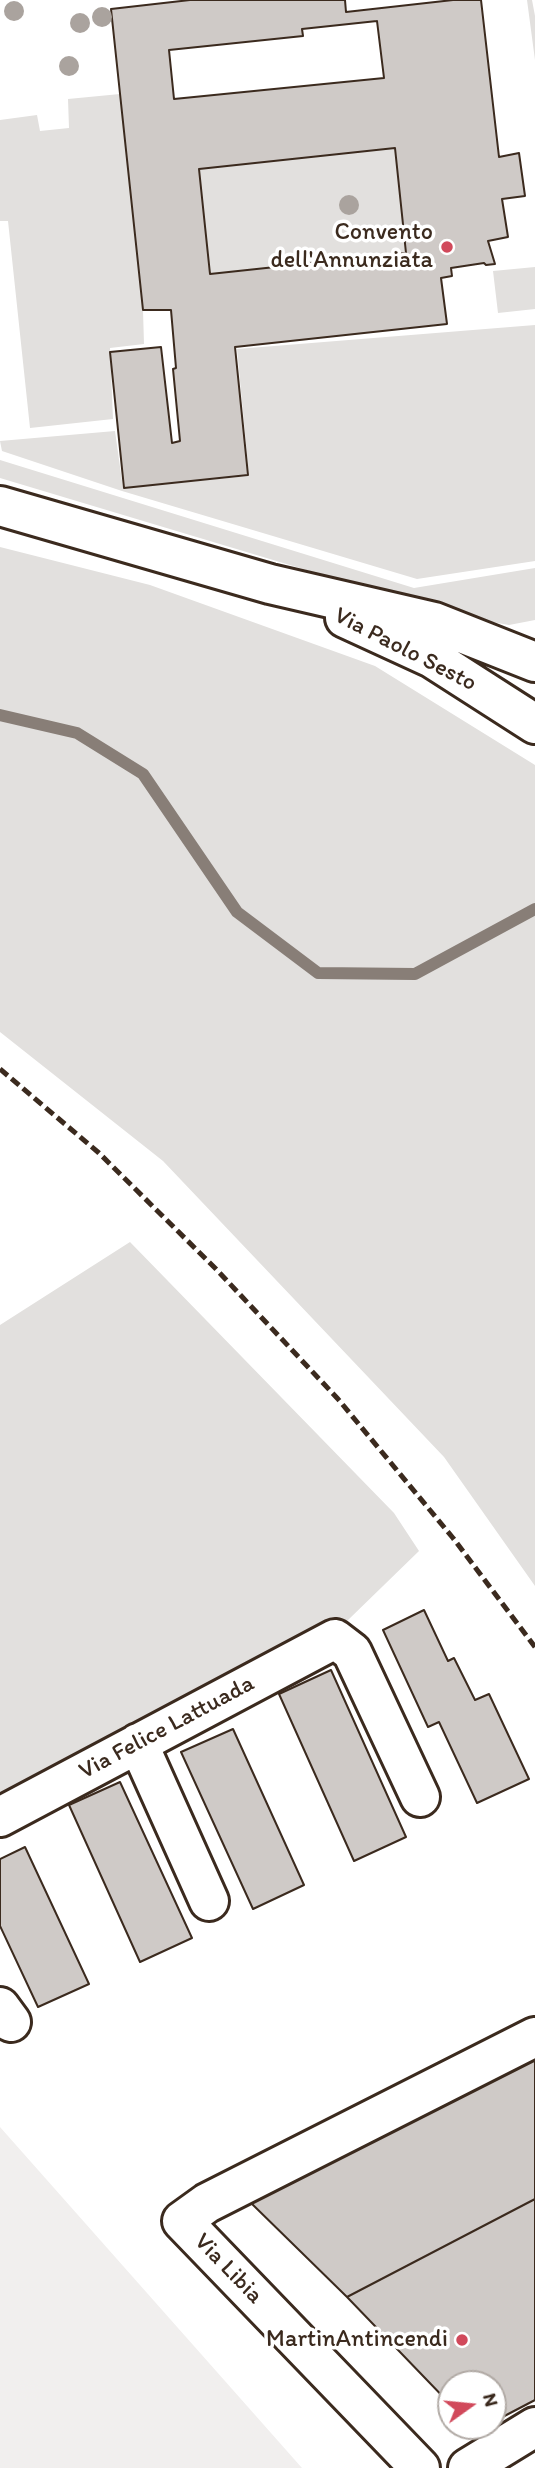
<!DOCTYPE html>
<style>
body{margin:0}
#map{position:relative;width:535px;height:2468px;overflow:hidden;background:#fff;font-family:Itim,sans-serif}
canvas{display:block}
.north{position:absolute;left:437px;top:2370px;width:70px;height:70px;box-sizing:border-box;background:#fff;border:2px solid #b1aaa5;border-radius:50%;rotate:75deg;font-size:19px;font-weight:700;line-height:28px;text-align:center;color:#3b2a1e}
.north::after{content:'';display:block;margin:auto;width:24px;height:32px;background:#d1495b;clip-path:polygon(50% 0,100% 100%,50% 72%,0 100%)}
</style>
<div id="map">
<canvas width="535" height="2468"></canvas>
<div class="north">N</div>
</div>
<script>
const g = document.querySelector('canvas').getContext('2d');
g.lineJoin = 'round';
function fillPath(path, color) { g.fillStyle = color; g.fill(path, 'evenodd'); }
const poly = rows => new Path2D(rows.map(r => 'M' + r).join(''));
function strokePath(path, color, width, dash) { g.strokeStyle = color; g.lineWidth = width; g.lineCap = dash ? 'butt' : 'round'; g.setLineDash(dash || []); g.stroke(path); }
function label(font, color, halo, rows, align = 'center') {
  g.font = font + ' Itim,sans-serif'; g.lineWidth = 7; g.setLineDash([]); g.textBaseline = 'middle'; g.strokeStyle = halo; g.fillStyle = color; for (const [text, x, y, turn = 0] of rows) {
    g.save(); g.translate(x, y); g.rotate((+turn || 0) * Math.PI / 180); g.textAlign = isNaN(turn) ? turn : align; if (halo) g.strokeText(text, 0, 0); g.fillText(text, 0, 0); g.restore();
  }
}
fillPath(poly([
 [0,2127,302,2468,0,2468]
]), '#f1efee');
fillPath(poly([
 [527,0,532,0,535,16,535,60],
 [120,94,143,310,144,344,110,348,113,419,30,428,8,221,0,221,0,120,37,115,40,131,69,128,68,99],
 [395,148,406,253,210,274,199,169],
 [535,267,535,309,498,313,493,271],
 [535,325,535,561,417,579,122,491,2,451,0,441,115,431,123,488,249,476,237,349],
 [0,460,414,588,535,568,535,620,509,625,475,619,433,608,0,478],
 [0,547,150,585,375,666,535,765,535,1586,444,1457,163,1161,0,1032],
 [130,1242,394,1513,419,1551,347,1621,0,1795,0,1325]
]), '#e2e0de');
strokePath(poly([
 [0,715,77,733,143,774,237,912,318,973,415,974,535,909]
]), '#887e77', 12);
const building = poly([
 [190,0,345,0,346,12,453,0,481,0,499,157,519,153,525,196,502,199,508,237,488,241,495,264,486,265,484,263,451,268,452,276,441,278,447,324,235,347,248,475,124,488,110,352,161,347,172,443,180,441,173,369,176,368,171,310,143,310,111,9,190,0],
 [377,21,384,78,174,99,169,50,303,36,302,29,377,21],
 [395,148,406,253,210,274,199,169,395,148],
 [424,1610,448,1661,454,1658,475,1700,489,1694,529,1779,477,1803,439,1722,428,1727,383,1630,424,1610],
 [331,1670,406,1837,354,1861,279,1694,331,1670],
 [233,1729,304,1885,253,1909,181,1752,233,1729],
 [120,1782,192,1938,140,1962,69,1805,120,1782],
 [25,1847,89,1984,38,2007,0,1926,0,1859,25,1847],
 [535,2053,535,2199,347,2297,250,2202,535,2053],
 [535,2199,535,2400,493,2422,493,2384,451,2384,451,2405,347,2297,535,2199]
]);
fillPath(building, '#cfcac7');
strokePath(building, '#3b2a1e', 2);
const minor = poly([
 [0,506,270,584,434,622,535,662],
 [345,618,432,658,535,724],
 [138,1743,209,1901],
 [0,1817,335,1639,352,1652,420,1797],
 [0,2007,11,2022],
 [420,2468,182,2221,207,2203,535,2037],
 [468,2468,535,2427]
]);
strokePath(minor, '#3b2a1e', 44);
strokePath(minor, '#fff', 38);
strokePath(poly([
 [0,1069,99,1153,216,1269,338,1399,453,1538,535,1647]
]), '#3b2a1e', 5, [10, 5]);
g.fillStyle = '#aaa39e';
for (const [x, y] of [
 [14,11],
 [102,17],
 [80,23],
 [69,66],
 [349,205]
]) { g.beginPath(); g.arc(x, y, 10, 0, 2 * Math.PI); g.fill(); }
for (const [x, y, r, color] of [
 [447,247,7,"#d1495b"],
 [462,2340,7,"#d1495b"]
]) { const dot = new Path2D(); dot.arc(x, y, r, 0, 2 * Math.PI); g.fillStyle = color; g.fill(dot); strokePath(dot, '#fff', 2.5); }
label('24px', '#3b2a1e', '#fff', [
 ["Convento",433,233],
 ["dell'Annunziata",433,261],
 ["MartinAntincendi",448,2340]
], 'right');
label('24px', '#3b2a1e', '#fff', [
 ["Via Paolo Sesto",405,650,27],
 ["Via Felice Lattuada",167,1728,-28],
 ["Via Libia",228,2269,46]
]);
</script>
